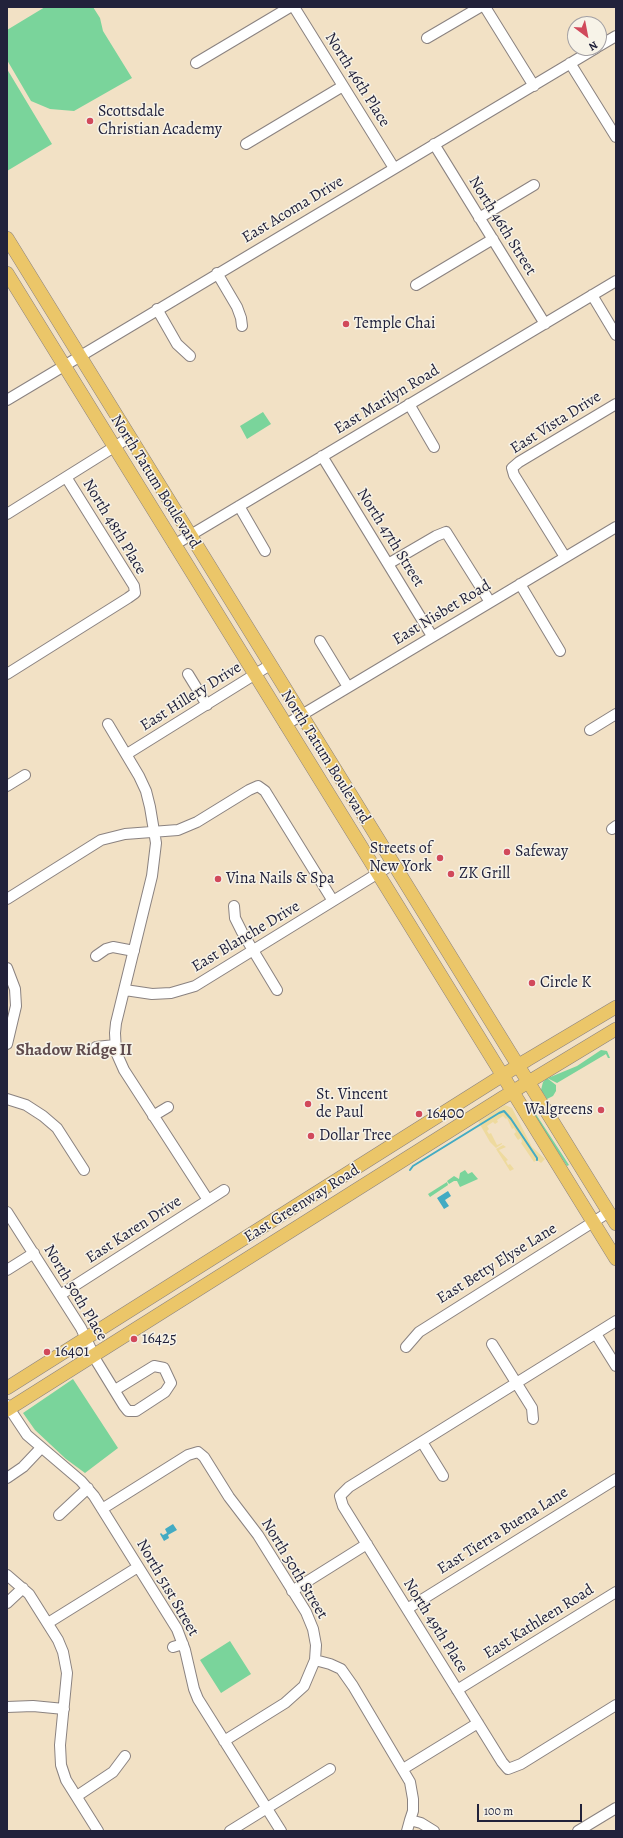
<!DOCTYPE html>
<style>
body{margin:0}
#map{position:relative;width:623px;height:1838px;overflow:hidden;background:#f2e1c5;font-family:Alegreya,serif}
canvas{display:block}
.frame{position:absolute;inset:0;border:8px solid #22223b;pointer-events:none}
.north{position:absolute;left:567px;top:16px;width:40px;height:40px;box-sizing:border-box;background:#f7f3e8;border:1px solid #a29fa3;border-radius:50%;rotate:148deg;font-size:11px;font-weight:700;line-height:16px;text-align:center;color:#22223b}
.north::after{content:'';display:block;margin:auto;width:14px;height:18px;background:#d1495b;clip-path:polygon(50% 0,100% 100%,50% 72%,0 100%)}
.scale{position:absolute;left:477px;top:1804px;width:105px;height:18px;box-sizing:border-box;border:2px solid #22223b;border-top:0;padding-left:5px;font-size:12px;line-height:14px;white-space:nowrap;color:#22223b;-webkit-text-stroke:3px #f7f3e8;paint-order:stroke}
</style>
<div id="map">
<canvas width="623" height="1838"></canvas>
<div class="frame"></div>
<div class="north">N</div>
<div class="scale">100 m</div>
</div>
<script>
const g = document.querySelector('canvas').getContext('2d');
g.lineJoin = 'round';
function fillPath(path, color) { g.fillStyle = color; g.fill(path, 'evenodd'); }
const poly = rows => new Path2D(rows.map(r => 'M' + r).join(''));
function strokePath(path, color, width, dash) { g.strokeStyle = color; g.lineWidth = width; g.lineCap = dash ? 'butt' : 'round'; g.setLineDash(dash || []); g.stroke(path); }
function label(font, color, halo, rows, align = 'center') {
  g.font = font + ' Alegreya,serif'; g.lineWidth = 3; g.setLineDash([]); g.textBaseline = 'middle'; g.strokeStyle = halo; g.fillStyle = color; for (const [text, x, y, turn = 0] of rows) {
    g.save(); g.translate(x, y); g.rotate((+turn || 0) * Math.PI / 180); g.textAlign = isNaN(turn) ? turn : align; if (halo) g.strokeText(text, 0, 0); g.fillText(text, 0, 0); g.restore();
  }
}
fillPath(poly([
 [45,7,93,7,100,18,103,31,132,78,74,111,50,109,31,101,7,60,7,30],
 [7,69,52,144,7,171],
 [263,412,271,424,247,439,240,426],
 [601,1050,607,1051,610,1058,608,1058,606,1054,557,1083,549,1079,548,1078,577,1066],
 [547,1078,556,1085,556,1091,553,1096,547,1099,541,1090,543,1082],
 [528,1102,569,1165,567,1166,526,1103],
 [465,1170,468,1174,472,1172,478,1179,460,1187,457,1181,454,1181,449,1184,447,1181,454,1176,459,1179,460,1173],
 [447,1182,448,1185,430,1197,428,1194],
 [73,1379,118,1448,85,1473,66,1459,35,1430,23,1413],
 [230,1641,251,1674,221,1693,200,1660]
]), '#7ad49b');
fillPath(poly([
 [505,1105,512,1108,532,1147,545,1159,541,1163,537,1160,534,1162,521,1143,522,1142,521,1138,518,1140,514,1134,516,1132,514,1128,512,1129,507,1118,506,1119,503,1116,497,1120,498,1122,495,1124,493,1122,487,1126,489,1129,487,1131,489,1134,491,1133,497,1145,502,1143,502,1144,496,1148,490,1142,478,1121],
 [503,1145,506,1147,499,1150,508,1160,506,1161,508,1165,510,1164,514,1169,510,1171,496,1149]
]), '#eeda9e');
fillPath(poly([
 [448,1191,451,1196,445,1200,449,1206,444,1209,437,1198],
 [173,1524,177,1530,168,1535,169,1538,164,1541,160,1534,161,1533,163,1535,167,1533,165,1529]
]), '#43abc3');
strokePath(poly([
 [410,1170,413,1166,499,1113,504,1111,511,1119,537,1158,537,1160]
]), '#43abc3', 2);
const minor = poly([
 [294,7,394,168],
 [485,7,534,86],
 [427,38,480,7],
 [599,46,616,36],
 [196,63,290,7],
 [570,63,616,137],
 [246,144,343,86],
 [434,144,545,324],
 [479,218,534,185],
 [217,273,237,307,241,318,242,326],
 [416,285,493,239],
 [592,295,616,335],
 [157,309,177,344,190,356],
 [7,400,596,48],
 [409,404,434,447],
 [322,456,432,636],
 [239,506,265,551],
 [7,514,130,437],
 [174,545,616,281],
 [565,557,514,475,512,468,519,462,616,404],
 [388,564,436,536,446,532,490,602],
 [520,584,560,651],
 [320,641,348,687],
 [7,674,128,598,135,593,134,586,66,477],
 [188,674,207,705],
 [108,724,139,776,146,791,150,807,156,843,152,876,116,1023,115,1033,116,1052,124,1070,208,1200],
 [285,725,616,527],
 [590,730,616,714],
 [127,754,270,665],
 [7,786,25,775],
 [612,829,616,826],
 [7,899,101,840,125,834,178,830,197,822,249,790,258,786,265,791,333,901],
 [234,906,235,918,242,932,277,990],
 [96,956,106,949,113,947,134,951],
 [7,968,15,989,16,1006,7,1044],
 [125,990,152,994,171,993,195,986,393,864],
 [96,1047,115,1045],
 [7,1099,26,1105,43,1116,57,1128,84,1170],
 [153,1116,168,1107],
 [7,1212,81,1328,97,1362,124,1406,128,1411,136,1411,165,1392,171,1383,164,1368,154,1366,115,1390],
 [7,1270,34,1253],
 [60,1295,224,1190],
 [616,1321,349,1487,340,1496,343,1506,502,1762,508,1769,521,1764,616,1705],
 [596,1334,616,1366],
 [492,1344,532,1408,533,1419],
 [406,1347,419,1332,609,1212],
 [7,1405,27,1435,81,1481,94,1496,177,1629,185,1650,194,1689,198,1699,281,1831],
 [422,1442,443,1476],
 [7,1478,23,1467,41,1448],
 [102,1509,188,1455,198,1452,204,1457,229,1497,258,1535,306,1612,313,1629,316,1645,315,1660,304,1686,285,1703,224,1741],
 [59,1515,88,1488],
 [7,1575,29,1594,58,1640,63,1652,67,1673,60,1745,61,1765,66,1780,98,1831],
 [292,1591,367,1544],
 [7,1603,23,1588],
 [407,1609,616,1479],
 [48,1623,138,1567],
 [173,1647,183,1644],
 [315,1660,330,1664,341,1669,353,1686,410,1782,413,1799,413,1811,410,1820,421,1823,434,1831],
 [457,1690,616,1592],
 [7,1707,33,1706,64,1709],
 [403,1769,478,1723],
 [77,1796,113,1772,125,1756],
 [230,1831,330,1769],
 [407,1831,410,1820],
 [578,1831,616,1808]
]);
const major = poly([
 [7,238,616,1224],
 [7,273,616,1259],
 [7,1388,527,1060,616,1007],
 [7,1410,502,1098,616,1029]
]);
strokePath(minor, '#8a8280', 12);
strokePath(major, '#8a8280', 14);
strokePath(minor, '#fff', 10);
strokePath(major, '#ebc669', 13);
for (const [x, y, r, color] of [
 [90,121,4,"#d1495b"],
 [346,324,4,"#d1495b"],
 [507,852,4,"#d1495b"],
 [440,858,4,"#d1495b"],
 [451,874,4,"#d1495b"],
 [218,879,4,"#d1495b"],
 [532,983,4,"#d1495b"],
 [308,1104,4,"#d1495b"],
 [601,1110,4,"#d1495b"],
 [419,1114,4,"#d1495b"],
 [311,1136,4,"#d1495b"],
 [134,1339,4,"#d1495b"],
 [47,1352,4,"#d1495b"]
]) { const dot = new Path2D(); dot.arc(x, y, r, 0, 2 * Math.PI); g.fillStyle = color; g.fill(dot); strokePath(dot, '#f7f3e8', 1.5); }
label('16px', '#22223b', '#f7f3e8', [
 ["North 46th Place",357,80,58],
 ["East Acoma Drive",293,210,-31],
 ["North 46th Street",502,226,58],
 ["East Marilyn Road",387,400,-31],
 ["East Vista Drive",556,423,-32],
 ["North Tatum Boulevard",155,482,58],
 ["North 48th Place",114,527,59],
 ["North 47th Street",390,538,58],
 ["East Nisbet Road",442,613,-31],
 ["East Hillery Drive",191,697,-32],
 ["North Tatum Boulevard",325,757,58],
 ["East Blanche Drive",246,937,-31],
 ["East Greenway Road",302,1204,-32],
 ["East Karen Drive",134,1230,-33],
 ["East Betty Elyse Lane",497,1264,-32],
 ["North 50th Place",75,1293,59],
 ["East Tierra Buena Lane",503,1531,-32],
 ["North 50th Street",294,1569,59],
 ["North 51st Street",167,1588,60],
 ["East Kathleen Road",539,1622,-32],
 ["North 49th Place",435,1626,58]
]);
label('16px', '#22223b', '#f7f3e8', [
 ["Scottsdale",98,112],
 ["Christian Academy",98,130],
 ["Temple Chai",354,324],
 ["Streets of",432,849,"right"],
 ["New York",432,867,"right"],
 ["Safeway",515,852],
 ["ZK Grill",459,874],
 ["Vina Nails & Spa",226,879],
 ["Circle K",540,983],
 ["St. Vincent",316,1095],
 ["de Paul",316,1113],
 ["Walgreens",593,1110,"right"],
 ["16400",427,1114],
 ["Dollar Tree",319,1136],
 ["16425",142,1339],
 ["16401",55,1352]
], 'left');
label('bold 17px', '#604c4e', '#f7f3e8', [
 ["Shadow Ridge II",74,1051]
]);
</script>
